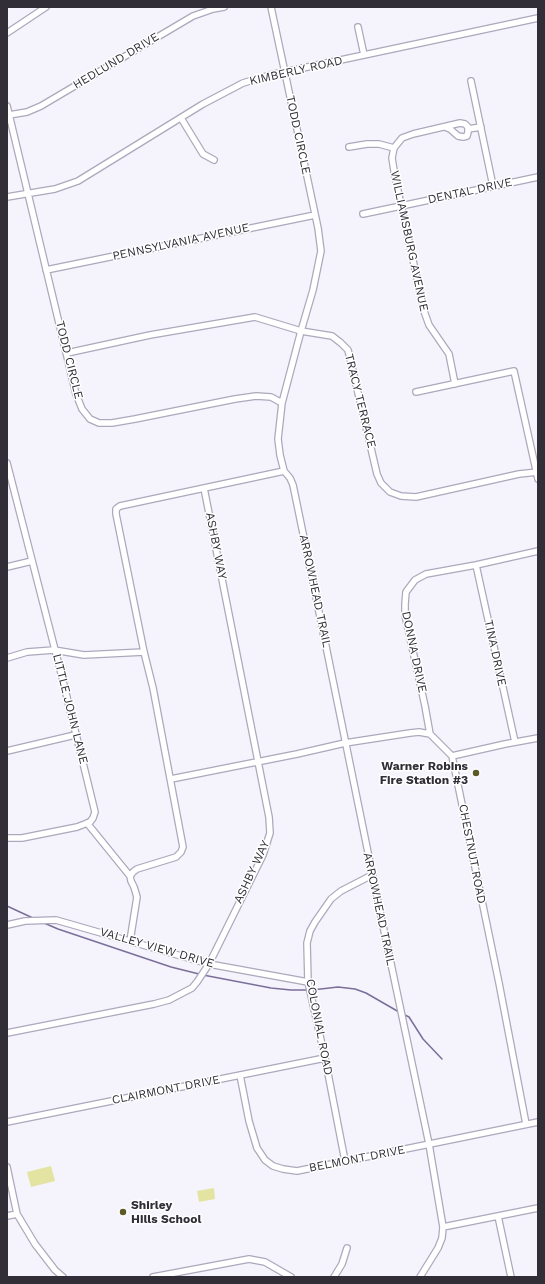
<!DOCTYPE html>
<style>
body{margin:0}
#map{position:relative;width:545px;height:1284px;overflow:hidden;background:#f5f3fc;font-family:"Work Sans",sans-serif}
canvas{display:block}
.frame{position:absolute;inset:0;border:8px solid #312e37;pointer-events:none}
</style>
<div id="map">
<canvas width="545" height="1284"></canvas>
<div class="frame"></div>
</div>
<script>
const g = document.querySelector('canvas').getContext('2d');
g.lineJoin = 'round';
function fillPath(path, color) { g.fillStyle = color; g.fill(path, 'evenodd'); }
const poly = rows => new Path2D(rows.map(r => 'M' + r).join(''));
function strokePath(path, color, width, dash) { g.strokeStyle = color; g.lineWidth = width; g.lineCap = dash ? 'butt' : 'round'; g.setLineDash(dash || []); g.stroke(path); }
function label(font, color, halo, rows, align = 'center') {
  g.font = font + ' "Work Sans",sans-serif'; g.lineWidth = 3; g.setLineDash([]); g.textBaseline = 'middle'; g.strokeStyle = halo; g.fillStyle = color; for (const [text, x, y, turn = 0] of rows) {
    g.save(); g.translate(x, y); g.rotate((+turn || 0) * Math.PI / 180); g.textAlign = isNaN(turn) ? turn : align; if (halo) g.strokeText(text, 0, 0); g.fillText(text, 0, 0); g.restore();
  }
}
fillPath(poly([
 [51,1166,55,1181,31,1187,27,1172],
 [214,1188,215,1199,199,1202,197,1191]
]), '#e3e4a2');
strokePath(poly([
 [7,906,35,919],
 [44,923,58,929,171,967,199,974],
 [203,975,271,988,291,990,308,990],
 [312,990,338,987,355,989,366,993,399,1012],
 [403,1014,409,1017,423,1039,442,1059]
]), '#7b6f9a', 1.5);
const minor = poly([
 [271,7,318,228,321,251,313,290,301,331,282,403,278,439,280,455,284,471,290,478,293,485,298,509,382,921,429,1144,443,1227,442,1238,438,1248,420,1277],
 [358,27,364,55],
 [7,33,46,7],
 [471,81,493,186],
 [7,106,76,394,82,409,90,419,99,423,112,423,135,419,235,399,256,396,271,397,282,403],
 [9,115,27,112,41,106,193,16,213,9,224,7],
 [181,118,203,154,214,160],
 [445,127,450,129,458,136,463,137,467,136,468,132,468,127,465,124,460,123,413,134,402,138,394,148,392,158,395,177,424,311,429,325,449,354,455,384],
 [468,129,481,127],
 [349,147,367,144,379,144,394,148],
 [7,197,55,189,78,181,203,104,243,83,270,75,538,18],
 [363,214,538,177],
 [46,270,315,215],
 [67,353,150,335,255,317,301,331,332,336,341,343,348,350,377,474,381,483,390,492,401,496,416,497,519,474,538,472],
 [416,392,514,371,538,479],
 [7,463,62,677,95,812,93,818,90,822,77,827,22,838,7,838],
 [476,565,515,742],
 [7,567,32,561],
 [7,658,27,652,54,650,84,655,144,652],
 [430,734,425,706,405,615,405,604,406,592,415,580,426,574,476,565,538,551],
 [7,751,75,735],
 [452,756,505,744,538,738],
 [171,779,297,754,345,743,410,733,419,732,430,734,452,756,499,983,526,1124],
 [87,823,130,876,131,881,134,887,137,897,130,941],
 [130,876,133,872,137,869,176,857,181,852,183,847,153,688,144,652,116,514,116,509,120,506,284,471],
 [7,925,25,921,56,920,209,964,308,982],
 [7,1033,154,1004,169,1000,192,988,197,982,209,964,263,855,270,833,269,817,204,488],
 [240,1075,249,1121,257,1148,265,1160,273,1166,283,1169,297,1171,538,1122],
 [7,1122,325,1058],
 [345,1161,325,1058,308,982,307,943,310,931,315,922,331,899,341,891,372,875],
 [7,1167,17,1214,35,1244,55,1270,63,1277],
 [7,1216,17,1214],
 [498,1216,511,1277],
 [443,1227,538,1208],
 [153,1277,249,1259,265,1262,291,1277],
 [334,1277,342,1264,347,1248]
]);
strokePath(minor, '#ada8bc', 8);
strokePath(minor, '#fff', 5.5);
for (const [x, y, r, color] of [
 [476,773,4,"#5b5a27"],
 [123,1212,4,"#5b5a27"]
]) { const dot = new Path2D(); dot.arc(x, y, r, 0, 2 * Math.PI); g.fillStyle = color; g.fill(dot); strokePath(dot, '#fff', 1.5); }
label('12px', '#312e37', '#fff', [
 ["HEDLUND DRIVE",116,61,-31],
 ["KIMBERLY ROAD",296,71,-13],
 ["TODD CIRCLE",298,135,78],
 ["DENTAL DRIVE",470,191,-12],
 ["WILLIAMSBURG AVENUE",409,241,78],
 ["PENNSYLVANIA AVENUE",181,242,-12],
 ["TODD CIRCLE",69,360,76],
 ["TRACY TERRACE",360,401,76],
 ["ASHBY WAY",216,546,79],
 ["ARROWHEAD TRAIL",315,591,78],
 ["DONNA DRIVE",414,652,78],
 ["TINA DRIVE",495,653,78],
 ["LITTLE JOHN LANE",70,709,76],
 ["CHESTNUT ROAD",472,854,79],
 ["ASHBY WAY",252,872,-65],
 ["ARROWHEAD TRAIL",379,909,78],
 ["VALLEY VIEW DRIVE",157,948,16],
 ["COLONIAL ROAD",319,1027,79],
 ["CLAIRMONT DRIVE",166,1090,-11],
 ["BELMONT DRIVE",357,1159,-11]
]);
label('bold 12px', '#312e37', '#fff', [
 ["Warner Robins",468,766],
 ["Fire Station #3",468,780],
 ["Shirley",131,1205,"left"],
 ["Hills School",131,1219,"left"]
], 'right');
</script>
